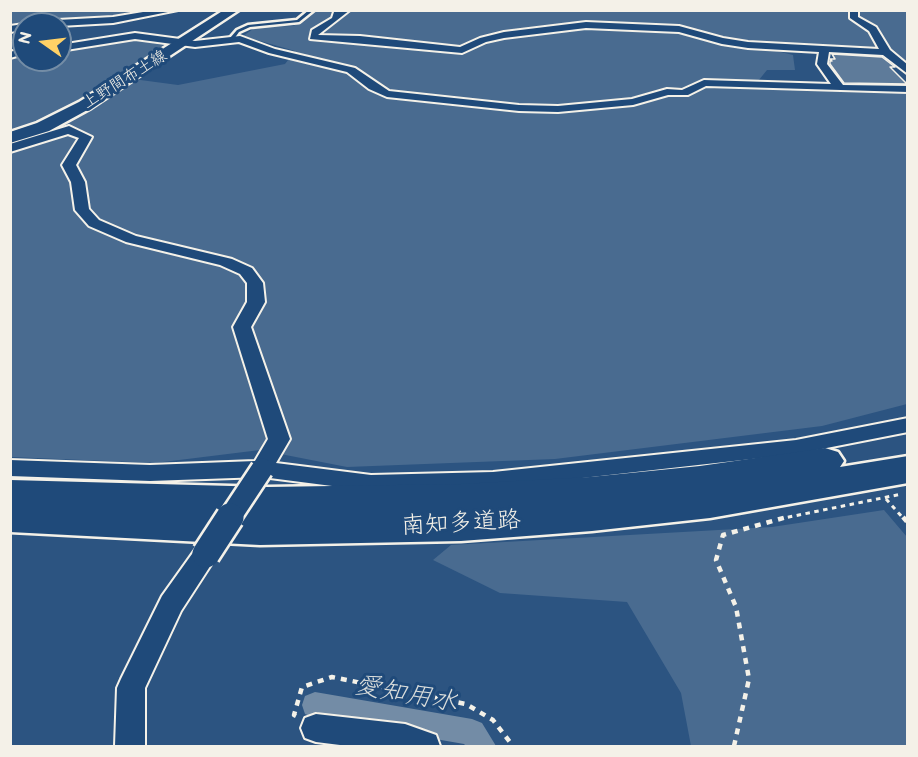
<!DOCTYPE html>
<meta charset="utf-8">
<style>
body{margin:0}
#map{position:relative;width:918px;height:757px;overflow:hidden;background:#2c5481;font-family:"Balsamiq Sans",sans-serif}
canvas{display:block}
.frame{position:absolute;inset:0;border:12px solid #f4f1e8;pointer-events:none}
.north{position:absolute;left:12px;top:12px;width:60px;height:60px;box-sizing:border-box;background:#1f4a7a;border:2px solid #748da6;border-radius:50%;rotate:284deg;font-size:16px;font-weight:700;line-height:24px;text-align:center;color:#f4f1e8}
.north::after{content:'';display:block;margin:auto;width:21px;height:27px;background:#ffd166;clip-path:polygon(50% 0,100% 100%,50% 72%,0 100%)}
</style>
<div id="map">
<canvas width="918" height="757"></canvas>
<div class="frame"></div>
<div class="north">N</div>
</div>
<script>
const g = document.querySelector('canvas').getContext('2d');
g.lineJoin = 'round';
function fillPath(path, color) { g.fillStyle = color; g.fill(path, 'evenodd'); }
const poly = rows => new Path2D(rows.map(r => 'M' + r).join(''));
function strokePath(path, color, width, dash) { g.strokeStyle = color; g.lineWidth = width; g.lineCap = dash ? 'butt' : 'round'; g.setLineDash(dash || []); g.stroke(path); }
function label(font, color, halo, rows, align = 'center') {
  g.font = font + ' "Balsamiq Sans","Klee One",sans-serif'; g.lineWidth = 6; g.setLineDash([]); g.textBaseline = 'middle'; g.strokeStyle = halo; g.fillStyle = color; for (const [text, x, y, turn = 0] of rows) {
    g.save(); g.translate(x, y); g.rotate((+turn || 0) * Math.PI / 180); g.textAlign = isNaN(turn) ? turn : align; if (halo) g.strokeText(text, 0, 0); g.fillText(text, 0, 0); g.restore();
  }
}
fillPath(poly([
 [11,11,155,11,114,17,54,19,11,27],
 [307,11,907,11,907,68,889,51,778,45,777,51,793,55,795,70,767,70,754,86,861,92,907,91,907,404,822,426,555,459,347,467,260,450,155,463,11,457,11,143,38,134,93,107,133,79,178,85,285,64,295,51,243,36,256,27,294,26],
 [130,38,166,46,81,105,36,126,11,134,10,57,24,53,24,60,60,60,60,49],
 [884,510,907,537,907,746,691,746,681,693,627,602,500,593,433,560,451,545,772,527]
]), '#496b90');
fillPath(poly([
 [315,692,472,719,482,723,496,746,466,746,464,744,315,718,305,714,302,705,305,696,315,692]
]), '#738ca6');
const building = poly([
 [832,54,882,57,895,67,890,67,907,84,844,83,830,64,830,61,832,61,830,59,835,59,832,54]
]);
fillPath(building, '#5e7b9a');
strokePath(building, '#f4f1e8', 1.5);
const lane = poly([
 [309,10,314,10,299,22,250,27,239,32,234,39,230,38,237,30,248,25,297,20,309,10]
]);
const street = poly([
 [155,10,178,10,113,23,60,26,35,24,39,21,113,17,155,10],
 [338,10,350,10,318,35,360,36,460,47,480,38,504,32,586,22,679,26,723,38,748,42,879,49,869,31,850,18,850,10,858,10,858,17,876,27,890,50,908,65,908,74,883,55,829,52,827,64,843,85,908,86,908,92,706,86,688,95,668,95,633,105,558,112,519,111,387,97,369,89,347,72,269,53,239,42,195,47,135,39,60,51,60,45,135,33,195,41,240,36,275,49,355,68,389,91,519,105,558,106,632,99,667,89,682,90,704,80,831,84,817,64,819,52,748,48,722,44,679,32,586,28,504,38,486,42,462,53,310,39,312,30,332,18,334,12,338,10],
 [24,24,24,30,10,32,10,26,24,24],
 [24,48,24,54,10,58,10,52,24,48],
 [69,126,92,137,76,165,85,182,89,209,99,220,136,236,232,259,252,268,263,283,265,302,251,327,290,439,276,463,371,475,493,472,796,440,908,418,908,432,796,454,493,488,371,491,262,477,150,481,10,476,10,460,150,465,255,461,268,439,233,327,247,302,247,283,240,274,220,265,126,242,89,226,75,210,71,182,62,165,79,138,68,134,10,152,10,144,69,126],
 [206,544,215,547,218,554,181,611,145,688,145,746,115,746,117,688,121,679,162,596,197,547,206,544],
 [316,714,405,724,436,735,440,746,348,746,316,742,305,738,301,728,305,718,316,714]
]);
const secondary = poly([
 [224,10,239,10,91,108,49,131,10,143,10,132,37,123,79,102,224,10]
]);
const highway = poly([
 [825,448,838,452,844,461,840,467,908,456,908,483,710,518,592,531,461,541,260,545,10,532,10,480,268,487,461,484,590,477,700,466,825,448]
]);
strokePath(lane, '#f4f1e8', 5);
strokePath(street, '#f4f1e8', 4);
strokePath(secondary, '#f4f1e8', 5);
strokePath(highway, '#f4f1e8', 5);
strokePath(poly([
 [886,499,904,519],
 [779,519,902,494]
]), '#f4f1e8', 3, [4.5, 4.5]);
strokePath(poly([
 [903,517,908,523],
 [296,716,294,715,302,687,332,677,466,704,493,720,513,746],
 [734,746,749,679,736,607,716,560,723,535,787,517]
]), '#f4f1e8', 4.5, [6, 6]);
fillPath(lane, '#1f4a7a');
fillPath(street, '#1f4a7a');
fillPath(secondary, '#1f4a7a');
fillPath(highway, '#1f4a7a');
const streetBridgeFar1 = poly([
 [229,519,262,469]
]);
const streetBridge = poly([
 [206,554,230,517]
]);
strokePath(streetBridgeFar1, '#f4f1e8', 26, []);
strokePath(streetBridge, '#f4f1e8', 32, []);
strokePath(streetBridgeFar1, '#1f4a7a', 21);
strokePath(streetBridge, '#1f4a7a', 27);
label('16px', '#f4f1e8', '#1f4a7a', [
 ["上野間布土線",125,80,-32]
]);
label('24px', '#f4f1e8', '#1f4a7a', [
 ["南知多道路",461,524,-3]
]);
label('italic 26px', '#dadddb', '#1f4a7a', [
 ["愛知用水",406,695,10]
]);
</script>
